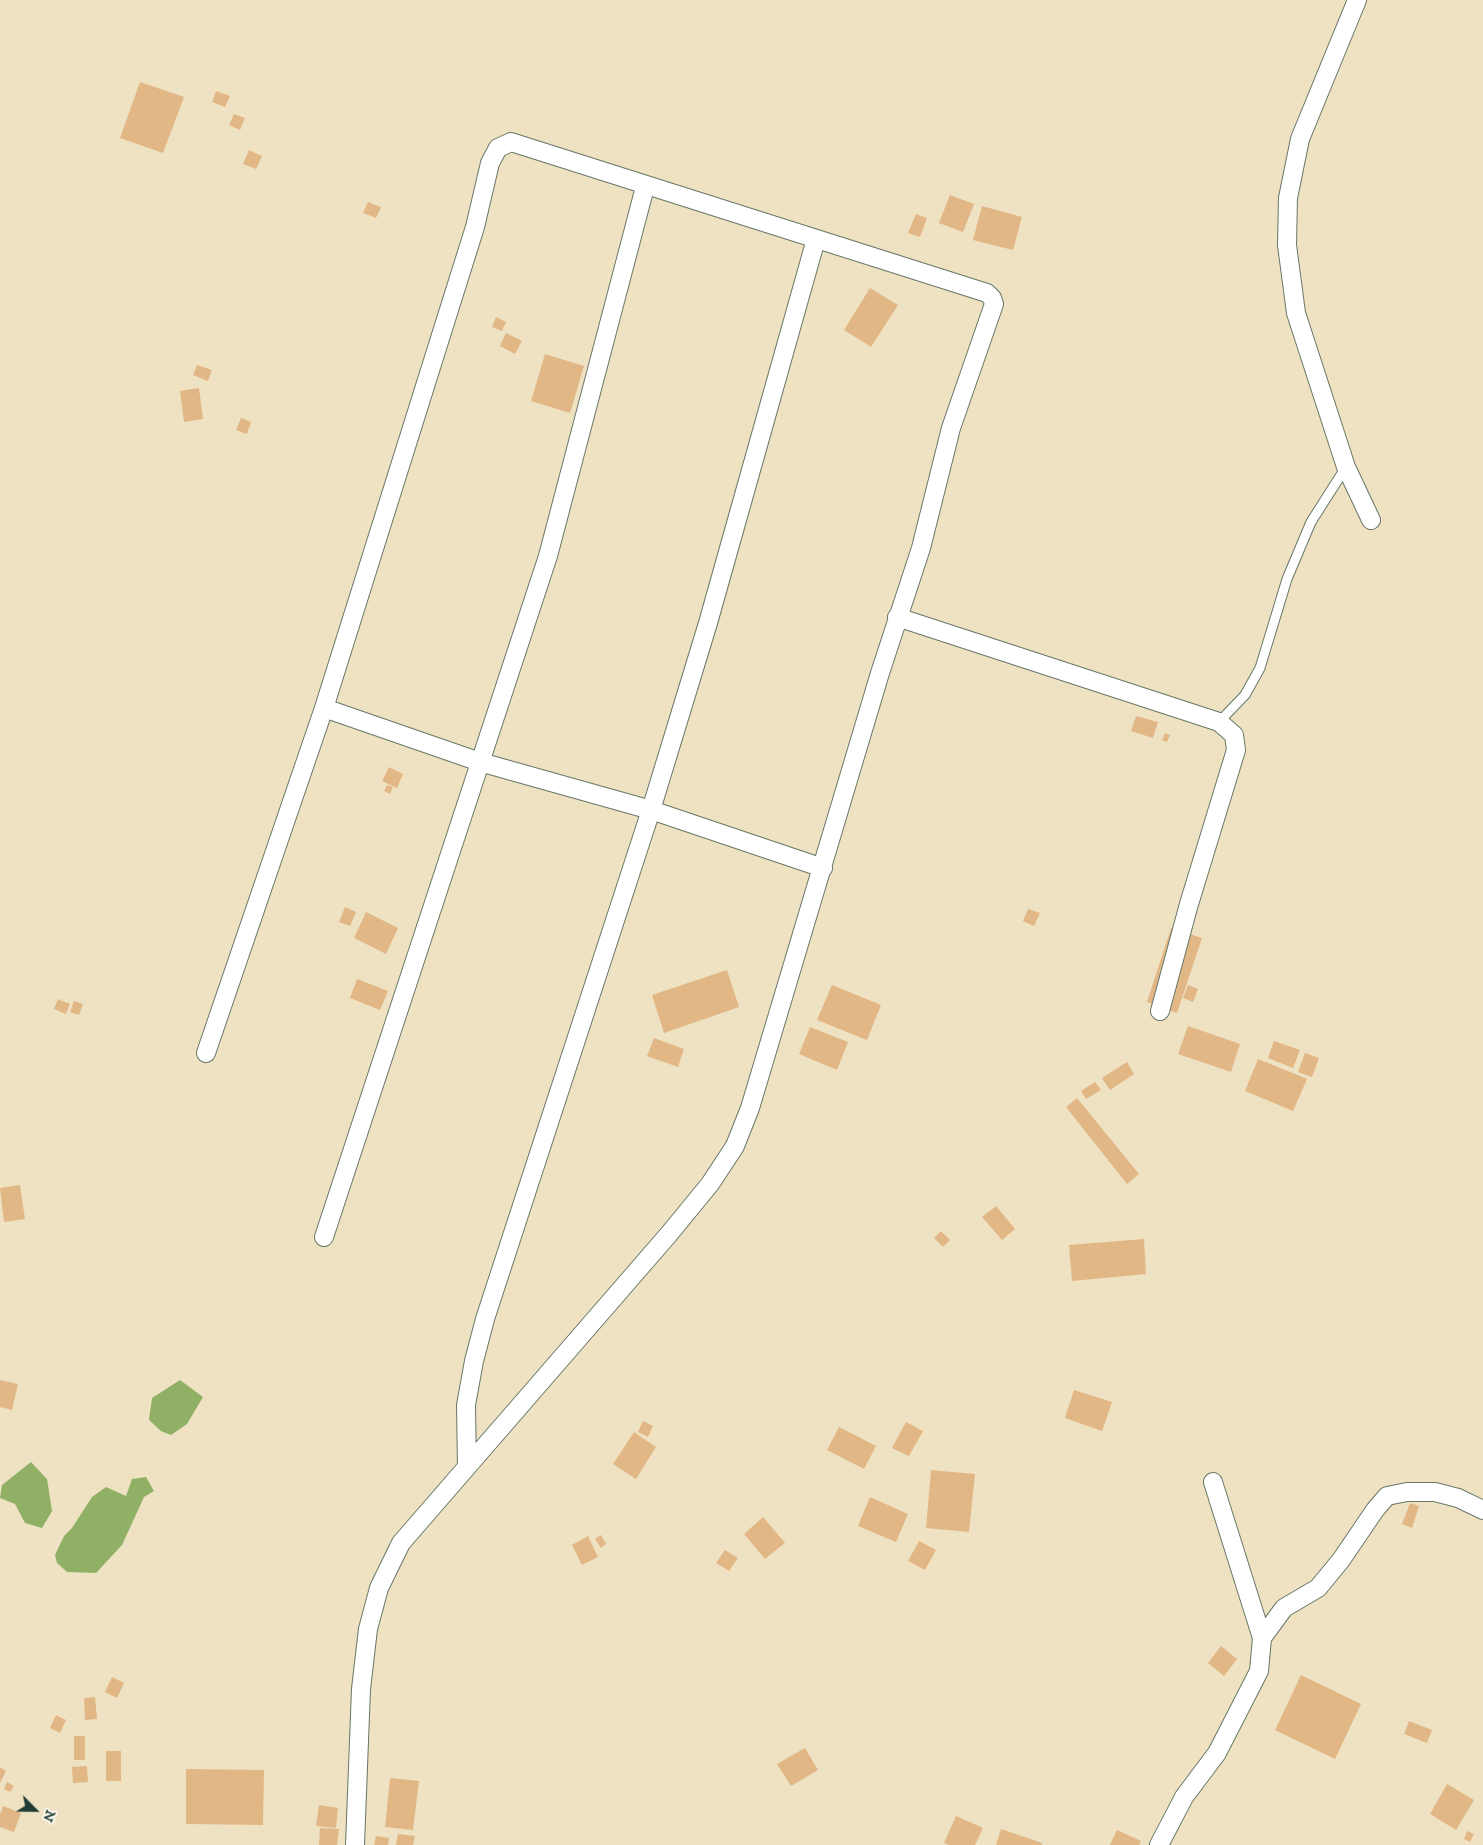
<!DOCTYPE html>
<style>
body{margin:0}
#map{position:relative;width:1483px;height:1845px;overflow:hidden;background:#eee2c2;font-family:"IM FELL DW Pica",serif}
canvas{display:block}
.north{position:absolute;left:10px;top:1785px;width:50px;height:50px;-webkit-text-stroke:4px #fbf7ec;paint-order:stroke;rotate:113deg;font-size:14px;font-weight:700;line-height:20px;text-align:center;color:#1f3d34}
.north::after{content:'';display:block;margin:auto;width:18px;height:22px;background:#1f3d34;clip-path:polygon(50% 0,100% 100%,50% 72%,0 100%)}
</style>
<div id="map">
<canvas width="1483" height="1845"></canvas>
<div class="north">N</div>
</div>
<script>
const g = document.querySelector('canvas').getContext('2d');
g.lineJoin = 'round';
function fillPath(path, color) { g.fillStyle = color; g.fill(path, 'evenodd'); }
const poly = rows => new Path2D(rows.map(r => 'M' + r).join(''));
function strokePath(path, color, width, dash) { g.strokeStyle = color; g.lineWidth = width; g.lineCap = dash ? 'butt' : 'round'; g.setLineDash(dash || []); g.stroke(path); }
fillPath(poly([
 [180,1380,203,1397,187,1424,171,1435,161,1431,149,1420,152,1398],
 [31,1462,47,1479,52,1511,42,1528,25,1523,15,1504,0,1498,2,1485],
 [146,1477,154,1491,144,1497,122,1545,96,1573,67,1572,57,1563,55,1555,64,1536,72,1528,92,1497,106,1487,126,1496,132,1479]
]), '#90b065');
fillPath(poly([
 [140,82,184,97,163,153,120,138],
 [216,91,230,96,225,107,212,102],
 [234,114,245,118,240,130,229,125],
 [249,150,262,156,256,169,243,164],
 [950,195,974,204,963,232,939,223],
 [368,202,381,207,376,218,363,213],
 [982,206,1022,217,1013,250,973,240],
 [916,214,927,218,920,237,908,233],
 [870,288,898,305,871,347,844,330],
 [496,317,506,322,502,331,492,327],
 [506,333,522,341,515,354,500,346],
 [545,354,584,366,570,413,531,401],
 [197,365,212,370,208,381,193,375],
 [199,388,203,419,184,422,180,391],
 [241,418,251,422,247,434,236,430],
 [1136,716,1158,722,1153,738,1131,731],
 [1165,733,1170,735,1167,742,1162,740],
 [389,767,403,774,397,788,382,781],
 [387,785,393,787,390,794,384,791],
 [345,907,356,912,350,926,339,922],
 [1028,909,1040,913,1034,926,1023,921],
 [366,912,398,928,386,954,354,938],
 [1171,928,1202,938,1177,1013,1147,1002],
 [727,970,739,1007,664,1033,652,995],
 [357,979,388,991,380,1010,350,998],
 [832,985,881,1005,867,1040,817,1020],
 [1188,985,1198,989,1193,1002,1183,998],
 [58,999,70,1004,66,1014,54,1009],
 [74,1001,83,1004,79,1015,70,1012],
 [1188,1026,1240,1044,1231,1072,1178,1054],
 [810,1027,848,1042,837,1070,799,1054],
 [654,1038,684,1049,678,1067,647,1056],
 [1274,1041,1300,1050,1293,1068,1268,1058],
 [1305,1053,1319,1058,1312,1077,1298,1072],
 [1258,1059,1307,1079,1293,1111,1245,1091],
 [1127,1062,1134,1074,1110,1090,1102,1078],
 [1095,1082,1101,1090,1086,1099,1081,1091],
 [1077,1098,1139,1174,1127,1184,1066,1107],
 [20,1185,25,1219,4,1222,0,1188],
 [996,1206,1015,1229,1002,1240,982,1217],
 [941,1231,950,1240,943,1247,934,1238],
 [1144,1239,1146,1274,1072,1281,1069,1245],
 [0,1380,18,1384,12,1410,0,1407],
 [1074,1390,1112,1402,1102,1431,1065,1418],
 [643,1421,653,1426,648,1437,638,1432],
 [906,1422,923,1431,909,1456,892,1448],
 [839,1427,876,1446,864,1469,827,1450],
 [634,1432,656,1447,636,1479,613,1464],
 [931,1470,975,1474,969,1532,926,1528],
 [870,1497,908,1514,896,1542,858,1526],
 [1410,1503,1419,1506,1412,1528,1402,1524],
 [763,1517,785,1543,765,1559,744,1534],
 [601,1535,606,1544,601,1548,595,1539],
 [588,1536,598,1557,582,1565,572,1545],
 [919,1541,936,1550,925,1570,908,1561],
 [725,1550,738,1558,729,1571,716,1563],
 [1221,1646,1237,1659,1224,1676,1208,1663],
 [1301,1675,1361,1704,1335,1759,1275,1730],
 [112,1677,124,1683,117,1698,105,1692],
 [95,1697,97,1719,85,1720,84,1698],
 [56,1715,66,1720,60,1733,50,1728],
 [1409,1721,1432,1730,1427,1743,1404,1734],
 [74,1736,85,1736,85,1760,74,1760],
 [805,1748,818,1770,791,1786,777,1764],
 [106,1751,121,1751,121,1781,106,1781],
 [87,1766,88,1782,73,1783,72,1767],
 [0,1767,6,1771,0,1783],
 [186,1769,264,1770,263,1825,186,1824],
 [390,1778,419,1781,413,1830,385,1827],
 [7,1782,14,1786,10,1792,4,1789],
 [1447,1784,1474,1800,1456,1830,1430,1814],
 [319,1805,338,1808,336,1828,316,1826],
 [3,1806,21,1813,14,1832,0,1827,0,1815],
 [956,1816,983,1828,975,1845,949,1845,944,1843],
 [320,1828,339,1829,337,1845,319,1845],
 [1001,1829,1042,1843,1042,1845,996,1845],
 [1117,1830,1141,1841,1139,1845,1110,1845],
 [1467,1831,1474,1834,1470,1842,1464,1839],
 [398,1834,415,1836,413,1845,396,1845],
 [376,1836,389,1838,388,1845,374,1845]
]), '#e2b786');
const service = poly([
 [1219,722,1245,695,1260,668,1287,579,1311,522,1346,467]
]);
const minor = poly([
 [1357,0,1300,139,1288,198,1287,245,1296,313,1346,467,1371,520],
 [897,617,1219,722,1234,735,1236,750,1189,904,1160,1011],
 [324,708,480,762,651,810,823,868],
 [206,1053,324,708,475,227,490,163,498,148,511,142,987,293,992,298,994,304,951,428,921,548,880,673,750,1108,735,1146,710,1184,669,1234,401,1543,379,1588,368,1629,361,1689,355,1845],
 [324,1237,548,556,645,187],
 [467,1467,466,1405,474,1361,485,1319,651,810,708,623,816,239],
 [1262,1638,1284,1608,1318,1588,1341,1560,1375,1510,1387,1496,1407,1492,1435,1492,1458,1498,1483,1510],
 [1159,1845,1184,1797,1217,1753,1259,1671,1262,1638,1213,1482]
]);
strokePath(service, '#677766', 11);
strokePath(minor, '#677766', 20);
strokePath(service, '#fff', 9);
strokePath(minor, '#fff', 18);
</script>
